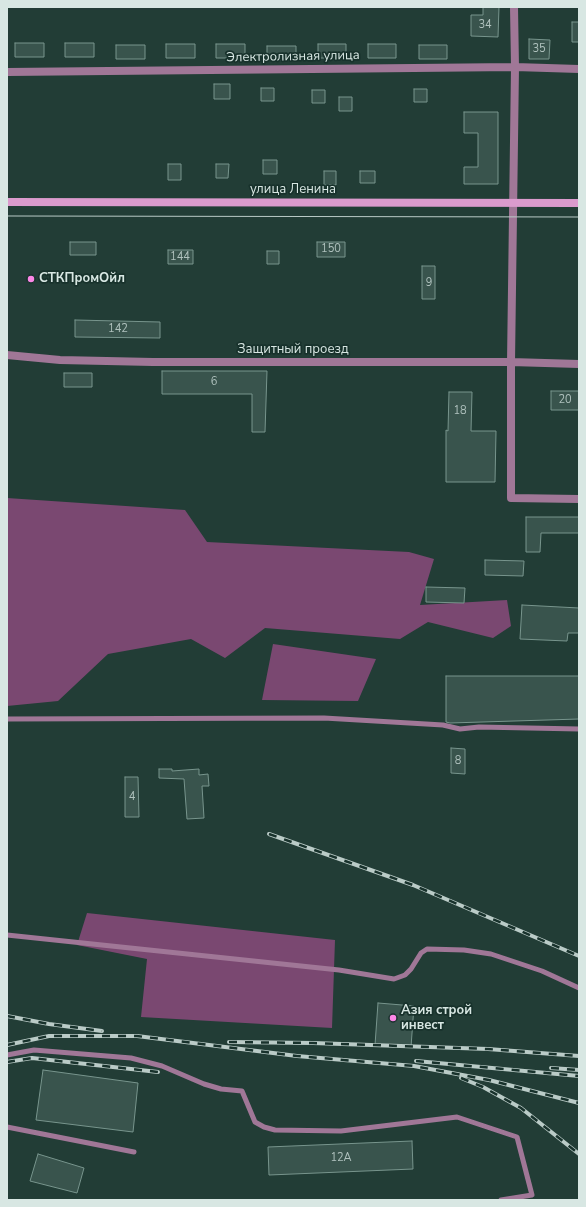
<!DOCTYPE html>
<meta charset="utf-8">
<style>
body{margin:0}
#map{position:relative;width:586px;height:1207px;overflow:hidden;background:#223d36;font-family:"Nunito Sans",sans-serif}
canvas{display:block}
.frame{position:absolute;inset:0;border:8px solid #d8e7e3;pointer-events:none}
</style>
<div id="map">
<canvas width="586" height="1207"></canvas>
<div class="frame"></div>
</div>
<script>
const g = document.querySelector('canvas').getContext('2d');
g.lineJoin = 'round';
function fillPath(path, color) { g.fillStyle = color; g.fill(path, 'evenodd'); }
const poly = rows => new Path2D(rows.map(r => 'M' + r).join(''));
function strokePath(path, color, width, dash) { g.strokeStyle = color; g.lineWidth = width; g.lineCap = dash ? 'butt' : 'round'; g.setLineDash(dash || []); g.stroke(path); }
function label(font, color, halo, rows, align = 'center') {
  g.font = font + ' "Nunito Sans",sans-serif'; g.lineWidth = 3.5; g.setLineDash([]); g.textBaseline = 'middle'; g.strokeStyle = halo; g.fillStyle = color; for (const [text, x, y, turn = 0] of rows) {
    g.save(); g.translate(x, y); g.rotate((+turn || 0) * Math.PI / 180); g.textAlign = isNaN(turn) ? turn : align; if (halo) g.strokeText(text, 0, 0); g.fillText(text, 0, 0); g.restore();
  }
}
fillPath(poly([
 [7,498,185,510,207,542,409,552,434,559,420,605,507,600,511,626,493,638,428,622,400,639,265,628,225,658,191,639,108,654,58,701,7,706],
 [273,644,376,659,358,701,262,700],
 [87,913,335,940,332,1028,141,1017,147,959,77,945]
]), '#7a4871');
const building = poly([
 [483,7,499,7,498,37,471,36,471,15,483,15,483,7],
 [572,22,579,22,579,42,572,42,572,22],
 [529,39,550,40,549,59,529,59,529,39],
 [15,43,44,43,44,57,15,57,15,43],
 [65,43,94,43,94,57,65,57,65,43],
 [166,44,195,44,195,58,166,58,166,44],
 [216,44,245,44,245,58,216,58,216,44],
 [318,44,346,44,346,58,318,58,318,44],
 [368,44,396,44,396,58,368,58,368,44],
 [116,45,145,45,145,59,116,59,116,45],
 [419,45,447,45,447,59,419,59,419,45],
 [267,46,296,46,296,60,267,60,267,46],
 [214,84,230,84,230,99,214,99,214,84],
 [261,88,274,88,274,101,261,101,261,88],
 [414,89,427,89,427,102,414,102,414,89],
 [312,90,325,90,325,103,312,103,312,90],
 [339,97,352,97,352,111,339,111,339,97],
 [464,112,498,112,498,184,464,184,464,167,478,167,478,133,464,133,464,112],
 [263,160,277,160,277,174,263,174,263,160],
 [168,164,181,164,181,180,168,180,168,164],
 [216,164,229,164,228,178,216,178,216,164],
 [324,171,336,171,336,185,324,185,324,171],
 [360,171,375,171,375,183,360,183,360,171],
 [70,242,96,242,96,255,70,255,70,242],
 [317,242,345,242,345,257,317,257,317,242],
 [168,250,193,250,193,264,168,264,168,250],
 [267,251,279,251,279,264,267,264,267,251],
 [422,266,435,266,435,299,422,299,422,266],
 [75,320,160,322,160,338,75,337,75,320],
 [162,371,267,371,265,432,252,432,252,394,162,394,162,371],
 [64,373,92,373,92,387,64,387,64,373],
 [551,391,579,391,579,410,551,410,551,391],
 [449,392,472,392,471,431,496,431,495,482,446,482,446,430,448,431,449,392],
 [526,517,579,517,579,533,541,533,540,552,526,552,526,517],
 [485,560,524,561,523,576,485,575,485,560],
 [426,587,465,588,464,603,426,602,426,587],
 [522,605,579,608,579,633,568,633,567,641,520,639,522,605],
 [446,676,579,676,579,719,450,723,446,722,446,676],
 [451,748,465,749,465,774,451,773,451,748],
 [159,769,172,769,172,771,199,769,199,775,208,774,209,786,202,786,204,818,187,819,184,779,159,778,159,769],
 [125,777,138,777,139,817,125,817,125,777],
 [378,1003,414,1006,411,1047,375,1045,378,1003],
 [43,1070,138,1083,133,1132,36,1120,43,1070],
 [412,1141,413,1169,269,1175,268,1147,412,1141],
 [38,1154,84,1168,77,1193,30,1181,38,1154]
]);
fillPath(building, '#39544d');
strokePath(building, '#78958d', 1);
strokePath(poly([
 [7,719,324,718,443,725,460,729,479,727,579,729],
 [7,935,339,970,394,979,405,975,411,969,421,953,427,949,464,950,491,954,542,971,579,988],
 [7,1055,34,1050,131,1058,162,1066,204,1084,221,1089,242,1091,255,1122,264,1127,275,1130,341,1131,457,1117,517,1137,532,1195,501,1200],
 [7,1127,134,1152]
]), '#a07797', 5);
strokePath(poly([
 [514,7,515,67,511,362,511,498,579,499],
 [7,72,515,67,579,69],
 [7,355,60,360,153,362,511,362,579,364]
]), '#a07797', 8);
strokePath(poly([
 [7,202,579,203]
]), '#db9bcd', 8);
strokePath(poly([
 [7,216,579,217]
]), '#bacbc7', 1);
const rail = poly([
 [269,834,413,885,579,956],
 [7,1016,49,1024,102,1031],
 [229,1042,313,1043,488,1049,579,1056],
 [7,1045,49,1036,137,1036,297,1056,414,1066,489,1080,579,1103],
 [416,1061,579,1076],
 [7,1062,32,1058,158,1072],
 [551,1068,579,1070],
 [461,1078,483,1087,521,1108,579,1154]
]);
strokePath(rail, '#bacbc7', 4);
strokePath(rail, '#18322c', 2.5, [8]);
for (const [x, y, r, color] of [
 [31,279,4,"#fb87e6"],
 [393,1018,4,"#fb87e6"]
]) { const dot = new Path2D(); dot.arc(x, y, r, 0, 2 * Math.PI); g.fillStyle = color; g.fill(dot); strokePath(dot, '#18322c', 1.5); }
label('11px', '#b0c2be', null, [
 ["34",485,25],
 ["35",539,49],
 ["150",331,249],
 ["144",180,257],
 ["9",429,283],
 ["142",118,329],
 ["6",214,382],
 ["20",565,400],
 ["18",460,411],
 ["8",458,761],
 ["4",132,797],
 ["12А",341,1158]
]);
label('13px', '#d8e7e3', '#18322c', [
 ["Электролизная улица",293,57,-1],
 ["улица Ленина",293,190],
 ["Защитный проезд",293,350]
]);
label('bold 13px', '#d8e7e3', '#18322c', [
 ["СТКПромОйл",39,279],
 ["Азия строй",401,1011],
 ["инвест",401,1026]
], 'left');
</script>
